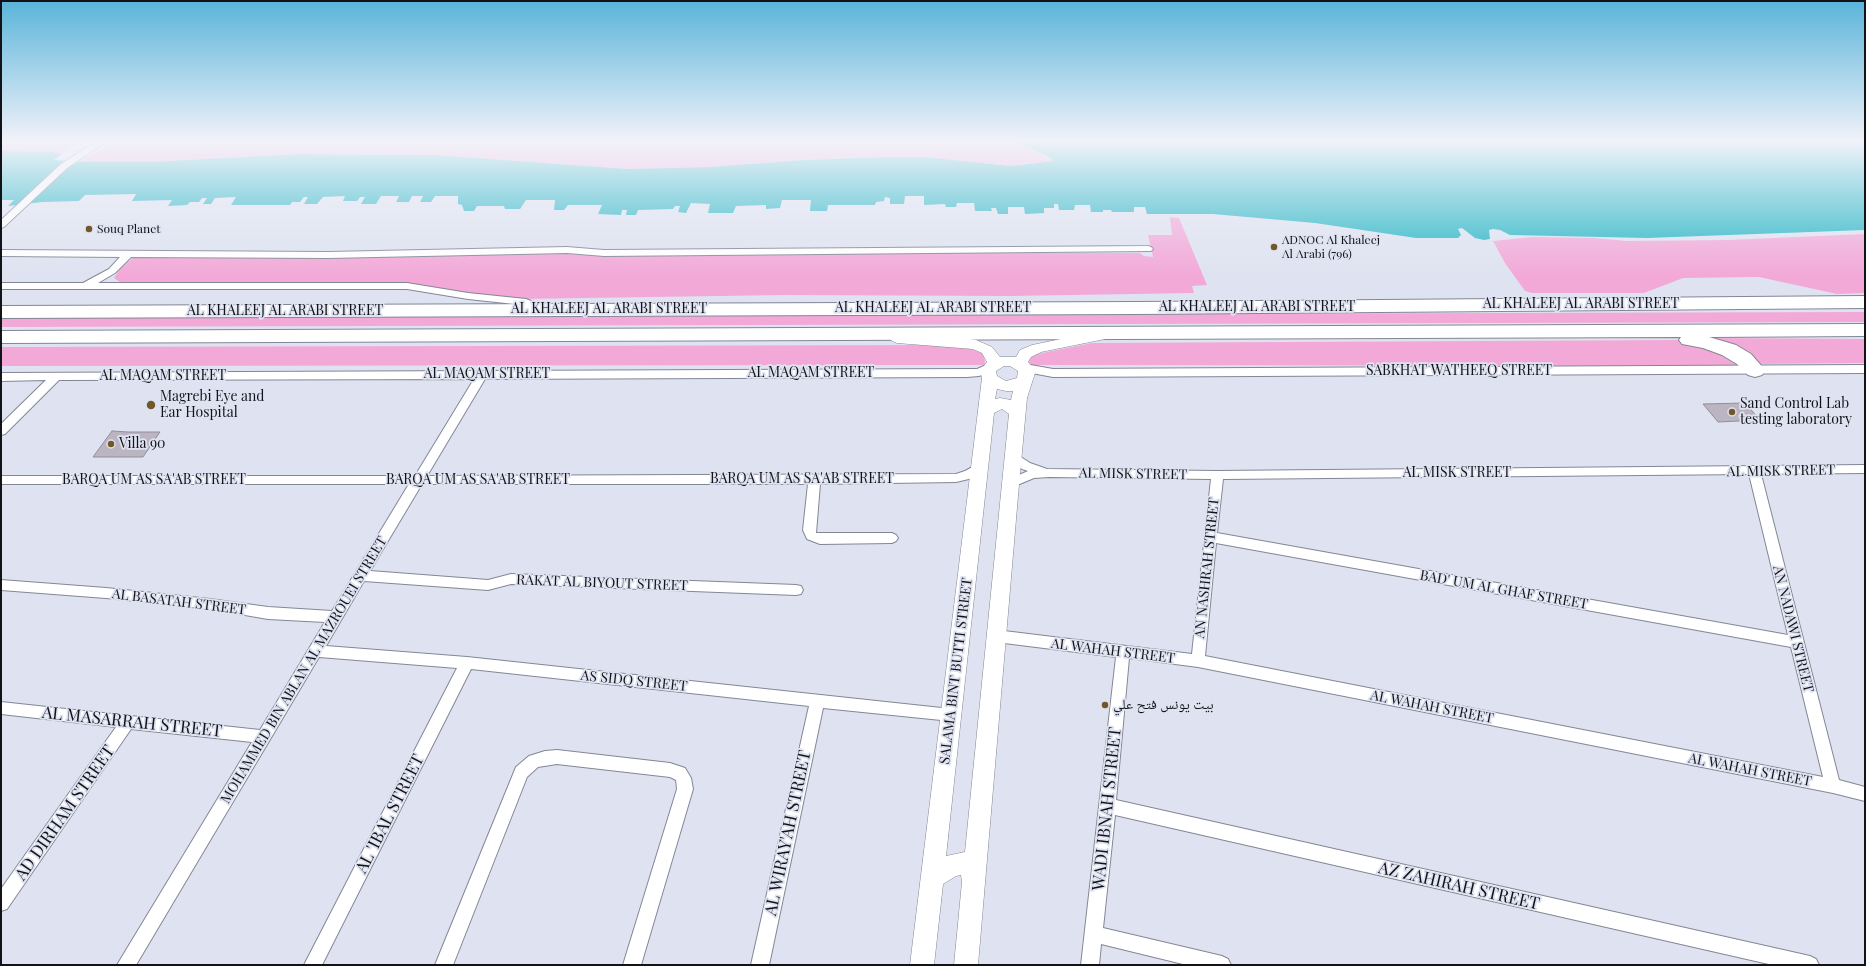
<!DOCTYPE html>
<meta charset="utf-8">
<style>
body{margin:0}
#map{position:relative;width:1866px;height:966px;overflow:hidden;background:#dfe3f1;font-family:"Playfair Display",serif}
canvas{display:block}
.frame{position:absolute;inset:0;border:2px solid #121318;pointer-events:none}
</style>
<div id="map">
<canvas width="1866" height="966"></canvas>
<div class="frame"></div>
</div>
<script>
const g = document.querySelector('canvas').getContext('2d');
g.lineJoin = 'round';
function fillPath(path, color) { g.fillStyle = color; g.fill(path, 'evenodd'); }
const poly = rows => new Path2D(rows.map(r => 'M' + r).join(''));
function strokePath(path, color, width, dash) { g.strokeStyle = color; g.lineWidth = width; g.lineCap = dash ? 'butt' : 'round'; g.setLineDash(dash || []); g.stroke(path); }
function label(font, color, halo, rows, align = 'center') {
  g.font = font + ' "Playfair Display","Noto Naskh Arabic",serif'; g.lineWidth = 3.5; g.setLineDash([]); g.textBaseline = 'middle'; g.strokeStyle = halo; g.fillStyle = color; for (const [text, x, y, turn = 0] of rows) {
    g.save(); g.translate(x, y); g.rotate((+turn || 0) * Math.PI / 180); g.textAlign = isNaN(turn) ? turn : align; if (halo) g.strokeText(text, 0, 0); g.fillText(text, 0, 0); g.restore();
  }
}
fillPath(poly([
 [1,141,79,141,62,154,1,151],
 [116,141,1014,141,1054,161,1011,166,924,157,888,157,804,160,710,167,628,169,435,155,297,154,151,162,79,162],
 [1170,217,1179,218,1207,285,1192,286,1194,293,1010,296,786,295,520,299,481,297,431,287,396,282,121,283,114,278,122,266,133,258,386,257,468,253,565,252,627,256,789,255,863,253,1140,253,1144,256,1153,257,1148,235,1172,235],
 [1865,234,1865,293,1837,294,1759,277,1683,278,1644,293,1532,293,1525,291,1505,263,1493,241,1533,237,1595,238,1627,241,1727,240],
 [1865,312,1865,322,1,327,1,317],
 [1709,338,1865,339,1865,363,1755,364],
 [1678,340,1705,344,1743,366,1027,365,1027,356,1092,343],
 [960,345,984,354,985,365,1,366,1,347]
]), '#f2a9d8');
fillPath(poly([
 [1014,141,1865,141,1865,230,1647,238,1510,235,1500,230,1493,229,1489,230,1490,239,1484,240,1475,238,1462,228,1458,229,1461,235,1458,238,1416,238,1315,223,1213,214,1147,214,1145,207,1134,207,1134,212,1112,212,1111,210,1103,210,1103,212,1091,212,1090,205,1075,205,1074,210,1059,210,1058,204,1054,204,1054,208,1044,208,1044,213,1025,214,1024,207,1008,207,1008,214,998,214,996,208,991,208,992,211,975,211,974,203,957,203,956,207,946,207,945,204,924,205,924,196,905,196,904,204,890,204,890,198,885,197,884,201,876,202,875,205,828,205,827,211,810,211,811,200,782,200,780,208,766,209,766,205,736,206,733,213,708,213,710,204,691,203,686,213,678,212,680,206,675,206,673,209,638,210,636,215,626,215,627,210,622,210,621,215,598,214,602,205,568,205,564,210,554,210,555,200,526,200,520,209,505,209,504,206,477,206,474,211,464,211,462,205,458,204,458,196,435,196,431,202,420,202,423,196,412,196,409,202,396,202,399,196,381,196,376,204,361,204,365,197,360,197,357,201,343,201,345,196,323,197,317,204,304,204,308,197,304,197,300,202,292,202,290,205,231,205,236,197,215,198,211,204,203,204,207,198,202,198,199,202,190,202,187,205,168,206,172,200,132,201,136,194,85,195,79,201,42,202,8,206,14,200,1,200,1,151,53,152,62,154,54,160,79,162,151,162,297,154,435,155,628,169,710,167,804,160,888,157,924,157,1011,166,1054,161,1049,157]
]), '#24b5c4');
const building = poly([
 [1745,403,1760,420,1718,422,1703,404,1745,403],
 [112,431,128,432,160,432,143,457,93,457,112,431]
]);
fillPath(building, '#bbb5c2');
strokePath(building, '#938d9a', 1);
const street = poly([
 [97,141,107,141,67,168,4,227,1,228,1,220,61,164,97,141],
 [1148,246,1151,247,1153,249,1151,251,604,256,567,253,328,258,131,257,115,273,98,283,407,283,468,293,526,299,550,308,551,310,546,313,524,305,468,299,407,289,1,289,1,283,83,283,109,269,120,257,1,256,1,250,328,252,567,247,604,250,1148,246],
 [991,363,996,367,995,370,979,376,967,377,485,379,427,476,956,474,965,471,980,463,984,464,986,467,973,478,956,482,820,484,816,533,892,533,896,535,898,538,896,541,892,543,820,544,807,539,803,530,808,484,422,484,370,571,488,580,511,574,796,585,801,586,803,590,801,594,796,595,511,584,488,590,364,581,326,646,467,657,951,709,956,710,958,715,956,720,951,721,823,708,769,965,751,965,809,706,471,669,322,965,304,965,457,668,319,657,136,965,117,965,252,742,131,729,7,909,1,911,1,889,116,727,1,714,1,702,260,730,325,622,268,619,210,609,106,598,1,590,1,580,106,588,210,599,268,607,332,611,409,484,1,484,1,476,415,476,474,379,59,380,5,434,1,435,1,424,46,380,1,381,1,373,967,369,977,369,991,363],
 [1025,364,1053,369,1865,365,1865,373,1053,377,1021,371,1020,368,1025,364],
 [1013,452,1030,463,1047,469,1217,471,1865,465,1865,473,1761,474,1839,780,1865,787,1865,801,1833,793,1198,667,1129,658,1116,800,1810,956,1816,959,1819,965,1773,965,1115,815,1103,928,1222,956,1228,959,1231,965,1187,965,1101,944,1099,965,1081,965,1116,657,996,642,991,640,989,636,991,632,996,630,1192,654,1211,479,1049,477,1034,478,1010,488,1006,487,1004,484,1006,481,1028,471,1022,469,1009,459,1007,456,1009,453,1013,452],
 [1749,474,1788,635,1217,533,1223,479,1749,474],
 [1216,543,1791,647,1823,777,1205,656,1216,543],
 [557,750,670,763,685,768,691,778,693,789,641,965,623,965,677,789,676,780,670,777,557,764,538,767,527,777,453,965,435,965,516,767,529,756,545,751,557,750]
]);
const secondary = poly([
 [1105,330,1110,332,1112,335,1110,338,1041,352,1031,357,1028,362,1030,364,1035,373,1027,398,1019,484,978,965,954,965,962,882,961,875,956,876,943,884,934,965,910,965,982,378,980,371,987,362,982,353,973,349,897,343,892,341,890,338,892,335,897,333,957,337,976,340,992,347,1000,357,1016,357,1020,350,1032,345,1105,330],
 [1004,366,1010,366,1018,371,1017,378,1006,381,997,376,996,371,1004,366],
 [997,389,1006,391,1013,391,1011,400,1000,398,995,399,997,389],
 [1002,409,1009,414,965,852,946,856,994,413,1002,409]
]);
const highway = poly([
 [1865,296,1865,308,1138,314,1,318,1,306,1138,302,1865,296],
 [1865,324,1865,336,1709,337,1736,345,1751,354,1765,370,1762,375,1755,377,1748,375,1737,364,1722,355,1703,348,1682,344,1679,340,1681,337,1,343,1,331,1865,324]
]);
strokePath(street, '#838795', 2);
strokePath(secondary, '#838795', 1);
strokePath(highway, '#838795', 2);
fillPath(street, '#fff');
fillPath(secondary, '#fff');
fillPath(highway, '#fff');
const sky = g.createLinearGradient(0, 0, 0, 276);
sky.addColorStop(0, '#59b4da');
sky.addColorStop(0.51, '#f1f2f9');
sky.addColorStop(1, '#f1f2f900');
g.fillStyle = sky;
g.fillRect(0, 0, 1866, 276);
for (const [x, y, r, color] of [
 [89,229,4,"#705828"],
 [1274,247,4,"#705828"],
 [151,405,5,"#705828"],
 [1732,412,4,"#705828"],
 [111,444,4,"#705828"],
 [1105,705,4,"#705828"]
]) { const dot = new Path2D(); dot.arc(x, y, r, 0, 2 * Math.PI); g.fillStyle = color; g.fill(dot); strokePath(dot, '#dfe3f1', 1.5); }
label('12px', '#121318', '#dfe3f1', [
 ["Souq Planet",97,229],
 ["ADNOC Al Khaleej",1282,240],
 ["Al Arabi (796)",1282,254]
], 'left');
label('14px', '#121318', '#dfe3f1', [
 ["AL KHALEEJ AL ARABI STREET",1581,304],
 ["AL KHALEEJ AL ARABI STREET",1257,307],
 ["AL KHALEEJ AL ARABI STREET",933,308],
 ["AL KHALEEJ AL ARABI STREET",609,309],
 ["AL KHALEEJ AL ARABI STREET",285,311],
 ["SABKHAT WATHEEQ STREET",1459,371],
 ["AL MAQAM STREET",811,373],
 ["AL MAQAM STREET",487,374],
 ["AL MAQAM STREET",163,376],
 ["AL MISK STREET",1781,471,-1],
 ["AL MISK STREET",1457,473],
 ["AL MISK STREET",1133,474,1],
 ["BARQA UM AS SA'AB STREET",802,479],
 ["BARQA UM AS SA'AB STREET",154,480],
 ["BARQA UM AS SA'AB STREET",478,480],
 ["AN NASHRAH STREET",1207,568,-84],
 ["RAKAT AL BIYOUT STREET",602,583,2],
 ["BAD' UM AL GHAF STREET",1504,590,10],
 ["AL BASATAH STREET",179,602,7],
 ["AN NADAWI STREET",1793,629,76],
 ["AL WAHAH STREET",1113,651,7],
 ["MOHAMMED BIN ABLAN AL MAZROUEI STREET",304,670,-59],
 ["SALAMA BINT BUTTI STREET",956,671,-83],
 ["AS SIDQ STREET",634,681,6],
 ["AL WAHAH STREET",1432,707,11],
 ["AL WAHAH STREET",1750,770,11]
]);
label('14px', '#121318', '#dfe3f1', [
 ["Magrebi Eye and",160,397],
 ["Ear Hospital",160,413],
 ["Sand Control Lab",1740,404],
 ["testing laboratory",1740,420],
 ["Villa 90",119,444],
 ["بيت يونس فتح علي",1113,705]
], 'left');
label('17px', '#121318', '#dfe3f1', [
 ["AL MASARRAH STREET",132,722,6],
 ["WADI IBNAH STREET",1107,809,-84],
 ["AD DIRHAM STREET",65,813,-55],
 ["AL 'IBAL STREET",390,814,-63],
 ["AL WIRAY'AH STREET",788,833,-78],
 ["AZ ZAHIRAH STREET",1459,886,13]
]);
</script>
